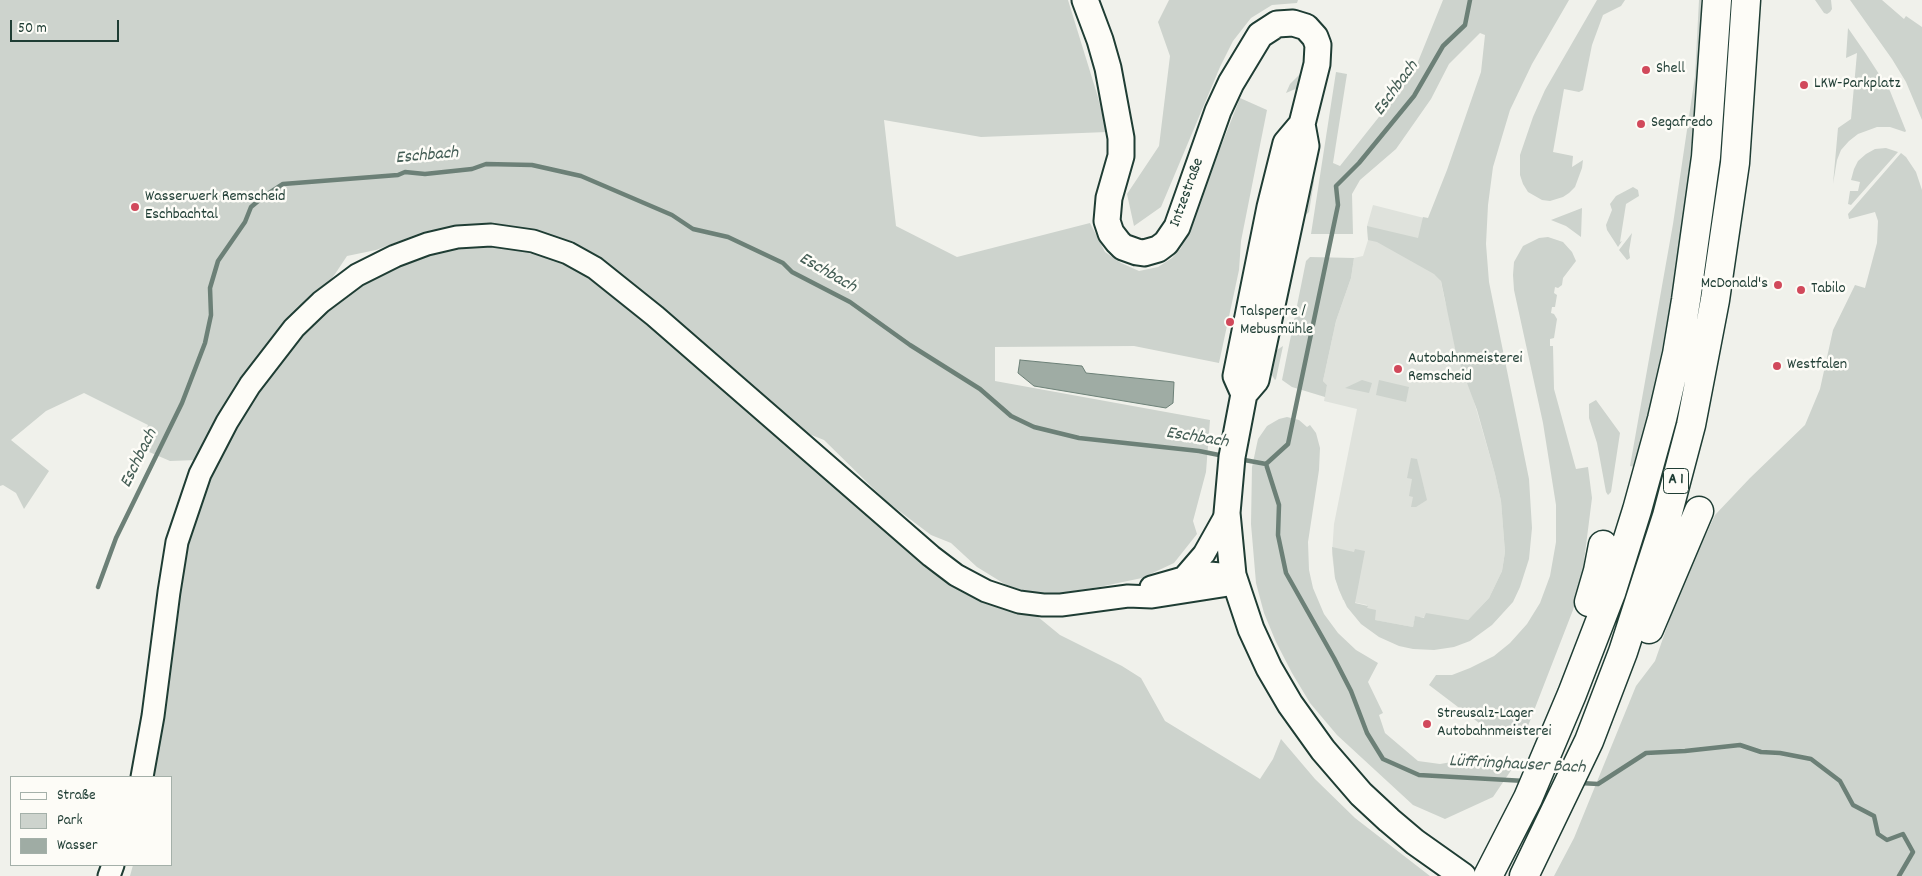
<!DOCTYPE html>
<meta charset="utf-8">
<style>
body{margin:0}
#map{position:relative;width:1922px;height:876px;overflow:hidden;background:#f0f1eb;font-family:Dekko,sans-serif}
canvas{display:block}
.legend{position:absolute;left:10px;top:776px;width:162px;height:90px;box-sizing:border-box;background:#fdfcf7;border:1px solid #a4b0a9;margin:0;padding:6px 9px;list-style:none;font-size:15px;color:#1f3d34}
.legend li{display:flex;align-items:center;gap:10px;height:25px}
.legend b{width:25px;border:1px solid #a4b0a9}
.scale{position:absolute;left:10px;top:20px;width:109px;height:22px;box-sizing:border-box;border:2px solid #1f3d34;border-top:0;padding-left:6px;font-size:15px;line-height:18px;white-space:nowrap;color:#1f3d34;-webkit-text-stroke:4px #fdfcf7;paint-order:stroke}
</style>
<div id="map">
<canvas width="1922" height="876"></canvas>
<ul class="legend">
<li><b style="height:6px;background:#fdfcf7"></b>Straße</li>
<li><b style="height:14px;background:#cdd3cd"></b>Park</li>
<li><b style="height:14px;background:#9faca4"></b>Wasser</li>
</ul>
<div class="scale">50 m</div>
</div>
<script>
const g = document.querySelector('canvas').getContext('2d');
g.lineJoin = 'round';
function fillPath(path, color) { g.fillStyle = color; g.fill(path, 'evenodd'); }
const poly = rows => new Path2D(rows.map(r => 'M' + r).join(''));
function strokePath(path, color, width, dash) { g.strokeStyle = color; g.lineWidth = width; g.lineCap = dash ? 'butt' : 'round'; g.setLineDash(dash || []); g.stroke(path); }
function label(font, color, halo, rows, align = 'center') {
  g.font = font + ' Dekko,sans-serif'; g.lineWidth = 5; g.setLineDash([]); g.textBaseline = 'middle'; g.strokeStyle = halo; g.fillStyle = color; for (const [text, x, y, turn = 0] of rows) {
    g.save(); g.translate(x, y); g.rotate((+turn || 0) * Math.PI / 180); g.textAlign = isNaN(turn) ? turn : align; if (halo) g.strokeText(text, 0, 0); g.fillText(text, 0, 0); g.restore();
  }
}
fillPath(poly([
 [1373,205,1428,219,1445,301,1495,474,1501,501,1505,552,1502,571,1489,598,1468,620,1415,617,1413,627,1374,620,1365,613,1367,605,1343,600,1335,578,1332,554,1334,524,1357,409,1324,401,1327,385,1323,381,1336,321,1351,278,1354,258,1363,256,1368,240,1367,226]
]), '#dfe2dc');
fillPath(poly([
 [0,0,1068,0,1097,94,1107,132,981,137,884,120,896,226,957,257,1090,223,1105,252,1121,263,1139,271,1158,267,1172,258,1181,248,1240,98,1267,110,1241,241,1239,270,1219,363,1134,346,995,347,995,381,1210,420,1206,472,1193,521,1197,534,1174,563,1142,578,1099,587,1048,595,1016,591,977,567,951,543,931,535,886,501,824,440,796,429,538,233,506,225,468,224,423,232,376,250,347,256,335,274,197,460,170,461,140,448,148,425,84,393,46,411,11,440,49,471,24,509,16,493,3,485,0,486],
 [1169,0,1298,0,1297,3,1272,5,1251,18,1233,41,1220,67,1161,207,1134,226,1127,194,1159,146,1170,56,1158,22],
 [1443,0,1569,0,1532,64,1510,110,1493,167,1488,205,1486,244,1489,282,1529,479,1532,528,1529,559,1520,587,1513,602,1492,625,1470,641,1454,647,1434,650,1413,649,1399,646,1379,637,1361,624,1347,607,1339,590,1335,578,1332,547,1354,552,1355,549,1365,551,1355,603,1368,606,1367,608,1376,610,1375,620,1413,627,1415,616,1424,618,1426,613,1468,620,1489,598,1502,571,1505,552,1501,501,1495,474,1477,410,1456,353,1441,281,1434,274,1377,242,1368,240,1367,226,1418,238,1423,217,1428,218,1447,170,1481,72,1485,35,1480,33,1449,64,1431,99,1396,149,1360,180,1352,194,1353,234,1311,234,1336,72,1347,74,1333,163,1340,166,1413,74],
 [1597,0,1625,0,1621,6,1603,15,1592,45,1583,90,1579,92,1564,89,1553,152,1573,156,1572,167,1583,160,1582,168,1575,187,1569,193,1563,197,1550,201,1542,200,1528,192,1523,184,1520,175,1520,155,1533,117,1545,90],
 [1699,0,1701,0,1701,15,1693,131,1684,219,1671,301,1653,397,1634,467,1630,466,1673,224,1695,76],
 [1815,0,1831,0,1832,9,1830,12,1827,14,1824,13],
 [1850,0,1882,0,1904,19,1906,16,1922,27,1922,120,1906,82,1892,59],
 [1848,28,1866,54,1890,91,1906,131,1905,132,1890,127,1877,127,1858,134,1849,141,1841,150,1837,160,1833,184,1838,128,1851,119,1857,53,1846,58],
 [1306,68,1300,87,1286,93,1290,84],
 [1886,148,1898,152,1851,205,1848,204,1850,191,1858,191,1860,182,1851,180,1854,169,1858,161,1866,154,1875,149],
 [1901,153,1906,157,1916,172,1922,190,1922,876,1554,876,1574,838,1636,686,1655,661,1680,590,1715,515,1750,478,1805,425,1820,389,1833,330,1855,285,1865,288,1877,243,1878,221,1875,212,1849,219,1848,214],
 [1312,178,1314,181,1309,212,1301,219],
 [1633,187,1638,190,1639,196,1626,204,1620,242,1622,241,1618,247,1607,230,1606,225,1612,210,1610,204,1616,196],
 [1582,208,1581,237,1566,226,1551,220],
 [1632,233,1629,251,1630,258,1627,260,1619,250],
 [1548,237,1563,242,1572,252,1576,261,1563,278,1562,285,1558,288,1555,287,1554,293,1557,295,1555,307,1552,307,1551,313,1554,314,1557,319,1554,338,1550,339,1550,346,1553,346,1554,389,1576,469,1588,467,1592,498,1582,577,1573,610,1528,726,1504,733,1487,729,1429,685,1436,675,1452,675,1470,668,1494,656,1510,643,1527,624,1540,603,1550,576,1556,542,1556,505,1543,423,1514,290,1513,275,1514,262,1523,246,1539,238],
 [491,244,525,248,552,256,605,284,916,553,1032,612,1060,635,1122,666,1141,678,1165,721,1260,779,1273,759,1281,739,1315,779,1355,818,1430,876,130,876,133,865,171,865,171,777,150,777,184,553,213,466,241,412,304,328,366,281,398,264,456,246],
 [1310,257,1354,258,1351,278,1336,321,1323,381,1327,385,1325,397,1292,387,1282,380,1306,261],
 [1283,346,1276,379,1275,380,1270,372,1269,355],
 [1362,380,1372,383,1369,393,1345,388],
 [1379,380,1409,387,1406,402,1376,395],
 [1596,400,1620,433,1611,492,1608,495,1606,492,1597,443,1589,418,1589,404],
 [1287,417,1299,420,1307,427,1310,425,1316,433,1320,448,1319,470,1308,542,1309,570,1313,588,1324,614,1338,633,1356,650,1378,663,1368,682,1383,713,1379,715,1385,733,1418,761,1440,764,1487,756,1512,769,1493,797,1445,819,1413,805,1337,735,1310,703,1292,673,1276,642,1264,613,1256,583,1251,524,1252,467,1258,439,1267,426,1279,419],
 [1411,458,1417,459,1427,500,1416,507,1411,507,1413,497,1409,496,1412,479,1407,478]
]), '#cdd3cd');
const water = poly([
 [1020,360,1082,366,1086,373,1174,382,1173,403,1166,408,1034,386,1018,373,1020,360]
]);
fillPath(water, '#9faca4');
strokePath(water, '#6c8077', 1);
strokePath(poly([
 [1239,459,1266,464,1288,444,1338,205,1336,186,1359,163,1414,96,1443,46,1465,25,1470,0],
 [1266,464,1279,505,1278,535,1286,573,1334,658,1351,691,1367,733,1383,759,1419,775,1525,781],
 [98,587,116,538,182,403,205,343,211,315,210,288,218,261,245,222,251,207,263,197,283,184,398,175,405,172,425,174,472,169,486,164,532,165,581,176,672,215,693,229,728,237,783,263,792,272,850,302,910,345,980,389,1011,416,1034,427,1079,438,1199,451,1224,456],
 [1580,783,1598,784,1646,753,1685,751,1740,745,1761,752,1780,753,1811,759,1840,781,1853,805,1874,816,1878,834,1887,840,1903,834,1913,852,1899,876]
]), '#6c8077', 4.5);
const tertiary = poly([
 [1185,576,1204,554,1227,513],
 [1151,587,1193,575,1209,573,1233,575],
 [142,777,153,716,169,592,177,542,200,474,227,422,250,385,294,328,321,302,357,275,395,256,427,244,457,237,491,235,533,241,568,253,595,268,655,316,931,556,956,575,986,591,1019,602,1043,605,1061,605,1128,596,1152,597,1235,584],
 [109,876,113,865]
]);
const secondary = poly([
 [1085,0,1100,40,1108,68,1121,138,1121,156,1109,198,1107,221,1111,233,1118,242,1123,247,1137,252,1144,253,1158,249,1166,243,1177,227,1218,111,1231,83,1260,35,1277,24,1293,23,1306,27,1315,37,1318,45,1317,64,1302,124,1306,146,1256,380,1244,394,1232,457,1227,513,1233,575,1251,629,1269,668,1290,704,1323,750,1361,794,1389,820,1415,842,1463,876],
 [1244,394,1236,376,1270,207,1286,143,1302,124]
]);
const motorway = poly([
 [1589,602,1598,571,1603,545],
 [1649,629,1699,511],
 [1488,876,1528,798,1572,694,1611,593,1637,510,1662,419,1677,354,1686,300,1706,157,1717,0],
 [1524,876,1589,741,1623,652,1667,516,1691,425,1715,300,1735,163,1746,0]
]);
strokePath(tertiary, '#1f3d34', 25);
strokePath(secondary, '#1f3d34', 29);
strokePath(motorway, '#1f3d34', 31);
strokePath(tertiary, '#fdfcf7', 21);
strokePath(secondary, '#fdfcf7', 25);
strokePath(motorway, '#fdfcf7', 28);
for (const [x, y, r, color] of [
 [1646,70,5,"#d1495b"],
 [1804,85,5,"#d1495b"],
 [1641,124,5,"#d1495b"],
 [135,207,5,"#d1495b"],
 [1778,285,5,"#d1495b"],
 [1801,290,5,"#d1495b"],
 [1230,322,5,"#d1495b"],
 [1777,366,5,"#d1495b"],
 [1398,369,5,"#d1495b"],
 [1427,724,5,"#d1495b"]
]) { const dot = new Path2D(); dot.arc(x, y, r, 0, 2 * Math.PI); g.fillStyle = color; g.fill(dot); strokePath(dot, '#fdfcf7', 2); }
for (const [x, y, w] of [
 [1676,481,25]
]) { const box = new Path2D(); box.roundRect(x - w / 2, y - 12.5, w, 25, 4); g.fillStyle = '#fdfcf7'; g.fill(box); strokePath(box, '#1f3d34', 1); }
label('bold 15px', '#1f3d34', null, [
 ["A 1",1676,481]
]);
label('16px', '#1f3d34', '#fdfcf7', [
 ["Shell",1656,70],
 ["LKW-Parkplatz",1814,85],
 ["Segafredo",1651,124],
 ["Wasserwerk Remscheid",145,198],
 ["Eschbachtal",145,216],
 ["McDonald's",1768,285,"right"],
 ["Tabilo",1811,290],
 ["Talsperre /",1240,313],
 ["Mebusmühle",1240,331],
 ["Autobahnmeisterei",1408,360],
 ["Remscheid",1408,378],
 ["Westfalen",1787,366],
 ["Streusalz-Lager",1437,715],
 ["Autobahnmeisterei",1437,733]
], 'left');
label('16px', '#1f3d34', '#fdfcf7', [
 ["Intzestraße",1188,193,-70]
]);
label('italic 18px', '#455e56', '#fdfcf7', [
 ["Eschbach",1397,89,-54],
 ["Eschbach",427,157,-5],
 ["Eschbach",827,274,30],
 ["Eschbach",1197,439,9],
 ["Eschbach",140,459,-64],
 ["Lüffringhauser Bach",1517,766,3]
]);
</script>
